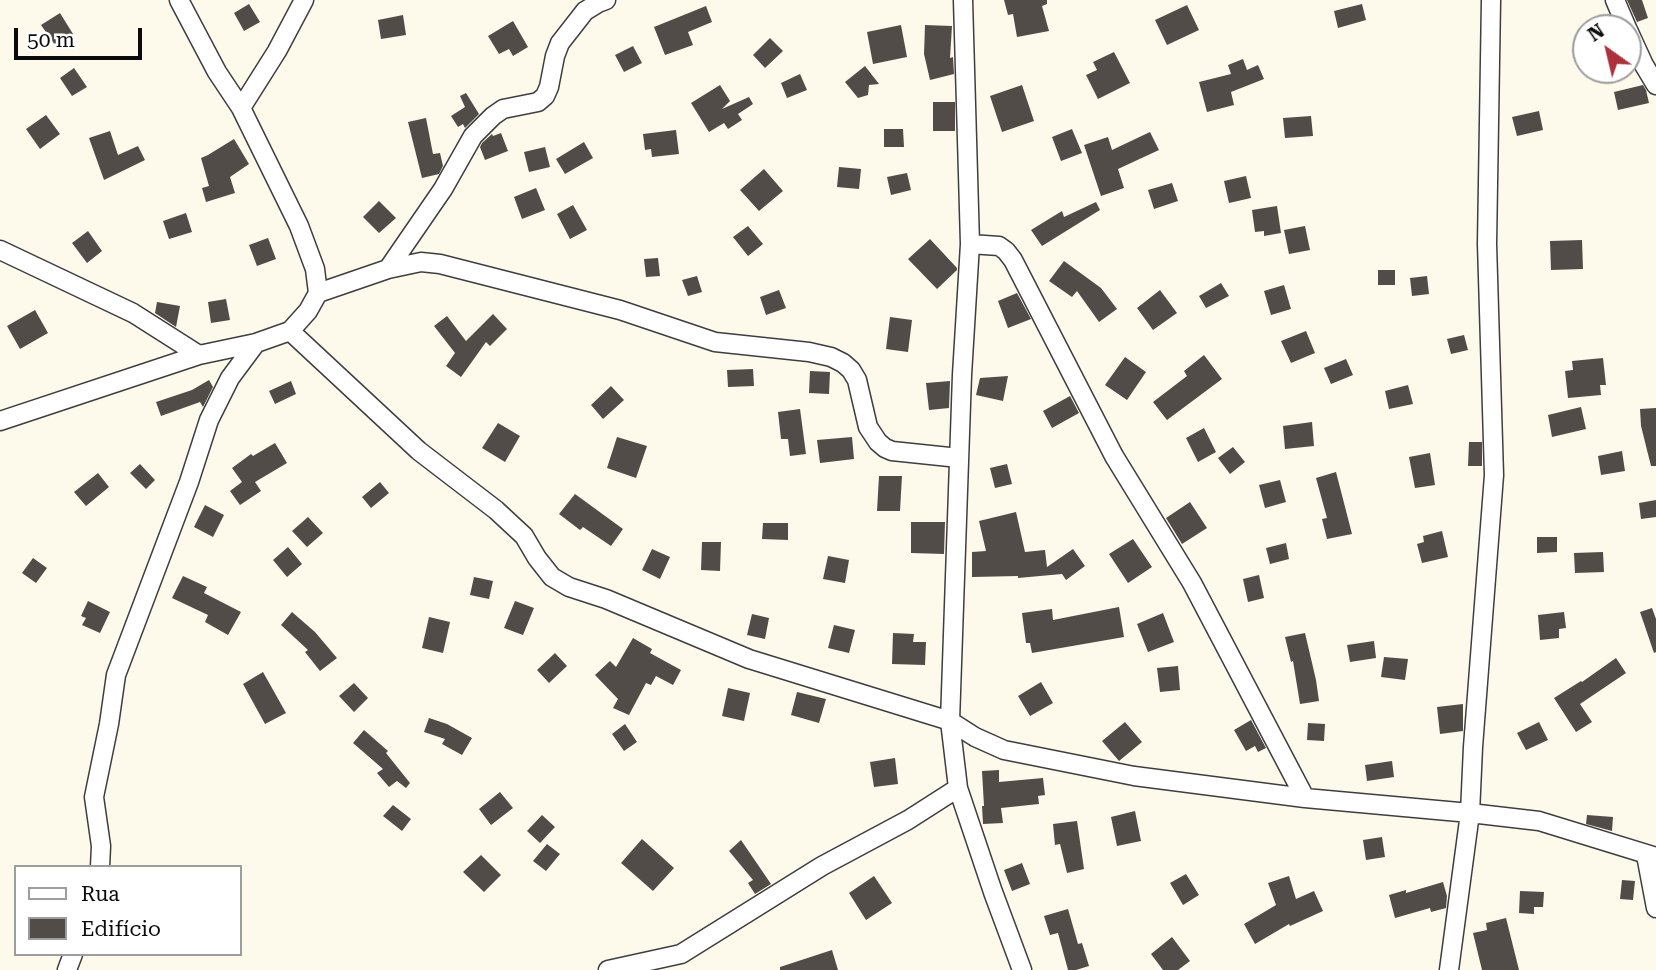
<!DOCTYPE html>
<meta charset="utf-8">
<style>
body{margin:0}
#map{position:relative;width:1656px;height:970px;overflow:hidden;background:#fdf9eb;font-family:"Roboto Serif",serif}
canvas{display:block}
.legend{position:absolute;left:14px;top:865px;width:228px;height:91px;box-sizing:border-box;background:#fff;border:2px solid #9d9d9d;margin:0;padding:9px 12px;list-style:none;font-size:21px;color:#0b0b0b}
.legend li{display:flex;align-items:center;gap:14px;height:35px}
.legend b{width:35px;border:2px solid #9d9d9d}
.north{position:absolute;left:1572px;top:14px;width:70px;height:70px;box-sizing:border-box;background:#fff;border:2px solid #9d9d9d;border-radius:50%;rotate:326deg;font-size:19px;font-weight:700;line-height:28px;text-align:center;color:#0b0b0b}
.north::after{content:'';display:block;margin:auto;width:24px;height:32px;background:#ae303d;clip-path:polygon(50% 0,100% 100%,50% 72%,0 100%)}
.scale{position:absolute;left:14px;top:28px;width:128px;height:32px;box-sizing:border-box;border:4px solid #0b0b0b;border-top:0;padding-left:9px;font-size:21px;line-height:24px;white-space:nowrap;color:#0b0b0b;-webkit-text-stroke:5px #fff;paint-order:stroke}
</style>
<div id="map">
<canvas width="1656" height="970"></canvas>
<ul class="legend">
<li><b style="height:9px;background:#fff"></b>Rua</li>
<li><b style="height:19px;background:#524c48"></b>Edifício</li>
</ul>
<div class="north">N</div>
<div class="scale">50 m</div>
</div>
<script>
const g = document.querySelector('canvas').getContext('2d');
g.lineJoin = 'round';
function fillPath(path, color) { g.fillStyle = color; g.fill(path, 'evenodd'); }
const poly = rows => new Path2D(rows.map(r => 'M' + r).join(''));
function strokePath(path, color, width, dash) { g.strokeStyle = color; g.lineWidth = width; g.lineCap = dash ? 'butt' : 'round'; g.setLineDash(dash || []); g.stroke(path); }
fillPath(poly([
 [1004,0,1047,0,1047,4,1042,6,1049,31,1017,37,1013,14,1008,15],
 [1627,0,1642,0,1648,18,1637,22],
 [249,4,260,22,244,31,234,13],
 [1362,4,1366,20,1338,28,1334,11],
 [1187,5,1199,30,1167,45,1155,20],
 [706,6,712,22,688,32,693,45,665,55,654,27],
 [60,13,73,34,55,45,41,25],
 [403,15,406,35,381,39,378,20],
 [513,21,528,47,513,56,509,49,499,54,488,36],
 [901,25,907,57,873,64,867,32],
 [925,25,952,26,950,58,953,57,954,74,930,80,924,54],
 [770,38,783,51,765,68,753,55],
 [633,46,642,63,624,72,615,55],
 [1114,52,1130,83,1098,99,1086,75,1097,70,1093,62],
 [1243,59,1247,70,1258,65,1264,79,1231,92,1234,105,1207,112,1199,82,1231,74,1228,65],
 [865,66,879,84,869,85,868,95,858,98,845,82],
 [74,68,87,87,72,96,60,78],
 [800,74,807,90,787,98,781,83],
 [720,85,730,101,722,109,749,97,753,104,738,114,742,120,728,129,724,123,709,132,691,103],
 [1022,85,1034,121,1002,132,990,96],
 [1643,85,1646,90,1649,103,1618,110,1614,92],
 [466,93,479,114,465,128,463,124,458,127,451,116,465,107,460,96],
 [933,102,955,102,955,131,933,131],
 [1539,111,1543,130,1517,136,1512,117],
 [46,115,60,134,40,149,26,129],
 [1311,116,1313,136,1285,138,1283,118],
 [426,118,433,154,440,153,443,166,439,174,422,178,408,122],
 [884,129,903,129,904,147,884,147],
 [1072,129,1082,153,1061,161,1052,137],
 [676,130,679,154,652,157,651,149,645,150,643,134],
 [110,131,118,155,138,146,145,160,104,180,89,138],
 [1150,132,1159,150,1118,169,1124,188,1101,196,1084,145,1108,137,1112,150],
 [501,133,508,151,485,160,480,147,482,143,492,134,493,136],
 [234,139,249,164,230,177,235,193,206,202,202,188,209,186,201,158,208,155],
 [584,142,593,158,565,174,556,159],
 [545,147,550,167,529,172,524,152],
 [839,167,861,169,859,189,837,187],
 [764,169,783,191,759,211,740,190],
 [907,173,911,190,891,195,887,177],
 [1246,176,1251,198,1229,203,1224,181],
 [1172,183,1178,201,1154,209,1148,190],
 [536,188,545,210,522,219,514,197],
 [379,201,396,218,379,233,363,217],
 [1096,202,1100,210,1042,246,1031,230,1062,211,1064,217],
 [573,205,587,230,570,239,557,214],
 [1277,206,1281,233,1264,236,1264,231,1255,232,1252,210],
 [186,213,192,232,169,239,163,221],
 [748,226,763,244,748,256,733,237],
 [1305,226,1310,250,1289,254,1284,230],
 [88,231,102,251,87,263,72,243],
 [268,238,276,259,257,266,249,245],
 [930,239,957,268,957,270,937,289,908,259],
 [1582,240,1583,269,1551,270,1550,241],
 [658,258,660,276,646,277,644,259],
 [1064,261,1101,288,1117,309,1099,322,1077,291,1072,297,1049,281],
 [1378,270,1395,270,1395,285,1378,285],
 [697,276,702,292,688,296,682,280],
 [1427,276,1429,294,1412,296,1410,278],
 [1221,283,1229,296,1206,308,1199,296],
 [1284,285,1291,309,1271,315,1264,291],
 [779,290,786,308,766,315,760,297],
 [1160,290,1177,313,1153,330,1137,308],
 [1017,293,1031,319,1008,328,998,301],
 [226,299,230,320,211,323,208,302],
 [157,302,180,306,176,327,155,313],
 [35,310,48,333,20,349,7,326],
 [493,314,507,329,490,346,486,342,461,377,446,366,455,353,434,326,447,316,466,341],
 [890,317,912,320,908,352,886,349],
 [1306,331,1315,353,1291,363,1281,341],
 [1464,335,1468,350,1451,354,1447,339],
 [1204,355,1222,379,1167,420,1153,402,1187,376,1184,371],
 [1125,357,1146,372,1127,400,1105,385],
 [1603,358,1606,385,1600,385,1601,395,1568,398,1565,371,1573,370,1572,361],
 [1346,359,1353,375,1331,384,1324,368],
 [753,369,754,386,728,387,727,370],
 [810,371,830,372,829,394,809,393],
 [1008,376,1003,401,976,395,980,378],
 [209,380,213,387,203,407,200,402,161,416,156,402,192,390],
 [291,381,296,394,275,404,269,391],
 [950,381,949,408,929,410,926,383],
 [1408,385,1413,404,1389,409,1385,391],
 [611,386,624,400,603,419,591,405],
 [1070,396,1079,413,1052,428,1043,411],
 [1581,407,1586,429,1552,437,1548,415],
 [1656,408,1656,466,1651,466,1641,426,1640,409],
 [800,409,806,454,790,456,788,439,781,439,778,412],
 [1312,422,1314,446,1285,449,1283,426],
 [498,423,520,436,505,462,482,448],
 [1204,428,1216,452,1198,462,1186,438],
 [617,437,647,446,636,478,607,468],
 [852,437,854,459,820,463,817,440],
 [1469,442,1482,442,1482,466,1468,466],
 [275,443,287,463,255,482,261,491,240,505,230,491,242,482,232,468,251,454,253,456],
 [1233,447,1245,462,1230,474,1218,458],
 [1622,451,1625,471,1601,475,1598,456],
 [1430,453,1435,485,1415,488,1409,457],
 [140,464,155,480,146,489,130,473],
 [1007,464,1012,484,995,488,990,468],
 [1336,472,1352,534,1327,539,1322,519,1327,518,1316,478],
 [98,473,109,487,86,506,74,492],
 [879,476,902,476,900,511,877,511],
 [1280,480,1286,502,1265,508,1259,485],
 [380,482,389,493,371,508,362,497],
 [575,494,623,529,611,546,583,527,580,530,559,514],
 [1656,500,1656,517,1641,519,1639,503],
 [1190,502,1207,528,1182,544,1166,518],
 [205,505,224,515,213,537,194,527],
 [1016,512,1025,552,1045,550,1047,567,1073,549,1085,566,1066,580,1062,574,1018,578,1018,576,972,577,972,552,986,551,979,521],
 [308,517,323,533,307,547,292,531],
 [911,522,945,522,944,554,911,553],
 [763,523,788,523,788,540,762,539],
 [1442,531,1448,557,1422,563,1417,544,1424,542,1423,536],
 [1537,537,1557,537,1557,552,1537,553],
 [1133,539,1152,567,1128,583,1109,554],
 [702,542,721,542,720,571,701,570],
 [1286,543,1289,559,1270,564,1266,548],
 [288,547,302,564,287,577,273,560],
 [652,549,670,557,660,579,642,570],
 [1603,552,1604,572,1575,573,1574,553],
 [828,556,849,560,845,583,823,579],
 [33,558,47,568,36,583,22,573],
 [1259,575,1264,598,1248,602,1243,579],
 [183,576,207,587,204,593,241,612,228,635,205,622,208,615,172,598],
 [474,577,493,581,489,599,470,595],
 [88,601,110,612,100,633,82,625,86,618,81,616],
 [515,601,534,608,523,635,504,628],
 [1119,607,1124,637,1032,653,1030,643,1026,643,1022,613,1052,609,1053,620],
 [1652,608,1656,619,1656,652,1654,653,1640,612],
 [292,612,315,632,337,658,320,671,305,652,308,650,281,625],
 [1564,612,1566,628,1559,629,1559,638,1540,640,1538,615],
 [1163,613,1174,642,1148,652,1137,624],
 [752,614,769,618,765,639,747,635],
 [429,617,450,622,443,653,422,648],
 [834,625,855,630,849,653,828,648],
 [893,633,914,634,913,642,926,642,925,665,892,664],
 [1305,633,1316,680,1319,701,1300,704,1293,661,1291,662,1285,637],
 [633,638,652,649,650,653,681,670,673,685,656,676,651,685,646,683,629,715,613,708,618,699,595,675,610,661,616,667],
 [1374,641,1376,658,1350,662,1347,645],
 [555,653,567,666,549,683,537,670],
 [1384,657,1408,659,1405,680,1381,677],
 [1616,658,1626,673,1580,704,1592,722,1576,732,1554,698,1581,681,1582,682],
 [1178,666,1180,690,1160,692,1157,668],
 [263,672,286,713,265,724,243,684],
 [1041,682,1053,703,1030,716,1018,696],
 [354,683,368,698,354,712,339,696],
 [728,688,750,693,744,721,722,716],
 [797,692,826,699,819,723,791,715],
 [1463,704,1463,731,1440,734,1437,707],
 [429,718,447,724,472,738,462,755,442,744,445,739,424,732],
 [1251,720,1266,748,1258,752,1255,746,1246,751,1234,730],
 [1125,722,1142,742,1119,761,1102,741],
 [1539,722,1548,740,1526,750,1517,733],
 [1308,723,1325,724,1324,741,1307,740],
 [625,724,637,742,624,751,612,734],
 [364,730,388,751,386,753,410,783,406,788,397,781,389,787,377,773,383,769,353,743],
 [895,758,898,784,874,787,870,762],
 [1392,761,1394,777,1367,781,1365,765],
 [999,770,999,782,1043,778,1045,795,1038,796,1039,804,1001,808,1003,823,983,824,982,806,984,806,982,771],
 [500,792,513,808,491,825,479,809],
 [393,805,411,819,402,831,383,816],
 [1135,811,1141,841,1117,846,1111,817],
 [542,815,555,827,540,843,527,831],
 [1587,815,1613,817,1612,831,1586,824],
 [1077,821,1084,869,1067,873,1060,844,1055,845,1053,824],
 [1382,837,1385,857,1366,860,1363,840],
 [642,839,674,868,653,891,621,863],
 [741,840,771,884,755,894,748,883,753,880,729,851],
 [547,844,560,854,546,871,533,861],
 [481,855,501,875,484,892,463,872],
 [1022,863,1030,884,1012,891,1004,870],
 [1186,874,1199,895,1183,905,1170,883],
 [874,876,892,903,866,920,849,893],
 [1289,876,1296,899,1314,891,1323,911,1290,926,1289,924,1255,944,1244,924,1276,905,1268,883],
 [1622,880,1635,881,1633,900,1620,899],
 [1443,882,1447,896,1446,908,1431,912,1430,908,1395,918,1389,895,1406,890,1406,893],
 [1520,891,1544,892,1543,907,1534,907,1534,914,1519,913],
 [1068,909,1078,944,1082,943,1089,966,1076,970,1068,970,1058,933,1050,935,1044,916],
 [1506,918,1519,970,1482,970,1473,933,1487,930,1486,923],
 [1172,937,1190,961,1178,970,1163,970,1151,954],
 [832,950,838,970,780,970,780,967]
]), '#524c48');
const street = poly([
 [179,0,217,72,241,108],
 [963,0,970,244,962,375,950,721,958,788,993,892,1022,970],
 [1615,0,1627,28],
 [1628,30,1644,65,1656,85],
 [970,244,999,246,1006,251,1013,260,1114,456,1192,583,1305,798],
 [0,250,133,313,199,355],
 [388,269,443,189,473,136,493,116,503,109,538,102,545,96,549,87,555,56,560,43,585,11,598,3,606,0],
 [318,293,388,269,421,262,440,264,620,310,715,342,809,352,831,357,843,363,851,370,857,380,868,427,878,442,885,448,892,451,959,458],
 [290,331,419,451,496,510,524,536,537,558,552,577,569,587,606,599,749,659,950,721,975,737,1004,750,1134,776,1305,798,1470,813,1539,821,1656,857],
 [0,421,199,355,256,343,290,331,308,311,318,293,315,269,299,226,241,108,277,51,304,0],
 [1646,855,1656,908],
 [100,867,101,846,94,797,109,724,116,675,189,482,209,420,230,378,256,343],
 [67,970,73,954],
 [608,970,681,954,822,866,908,820,958,788],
 [1449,970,1470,813,1473,747,1494,475,1487,244,1491,0]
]);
strokePath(street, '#3e3e3e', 21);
strokePath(street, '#fff', 18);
</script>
